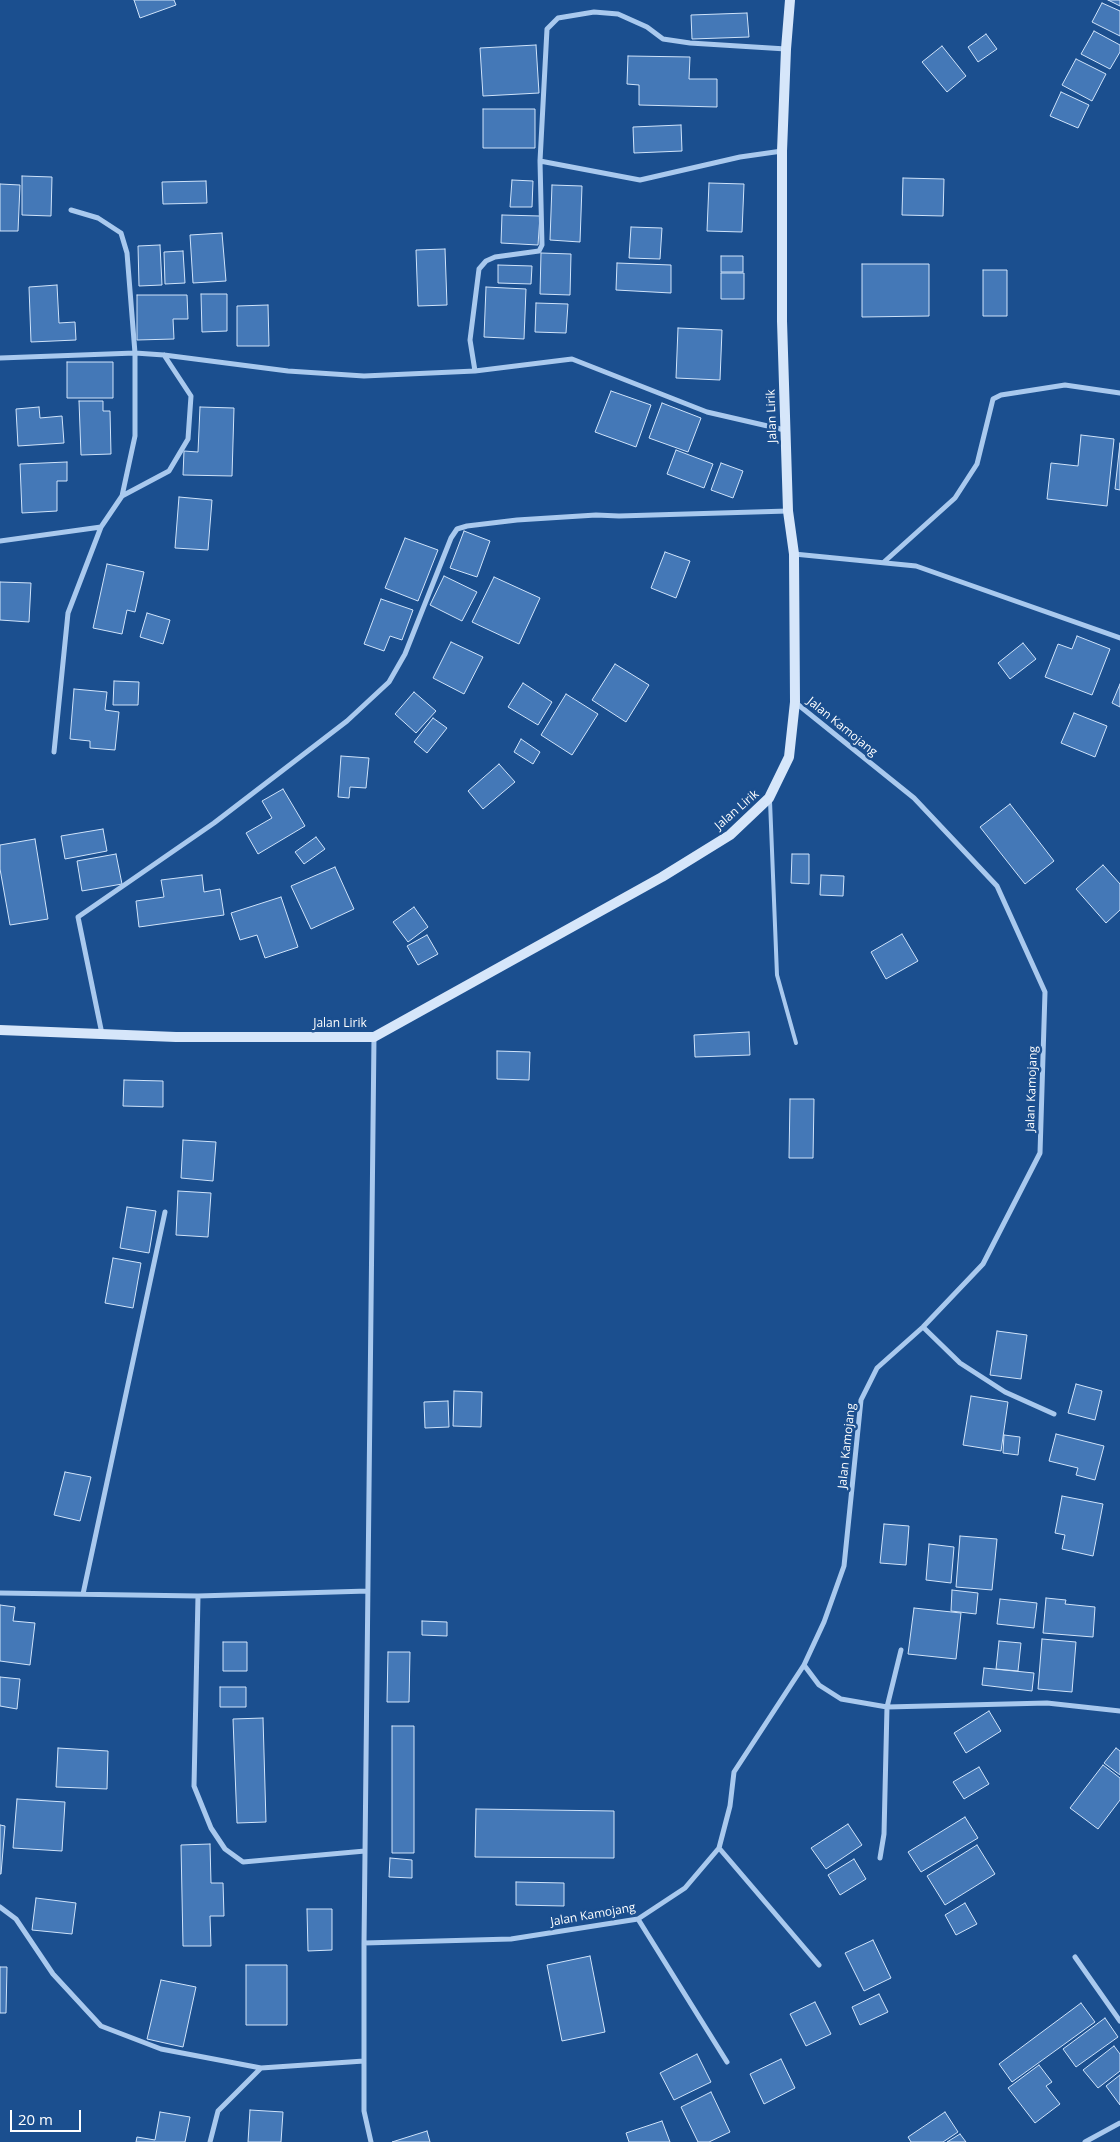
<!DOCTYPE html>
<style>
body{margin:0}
#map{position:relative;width:1120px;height:2142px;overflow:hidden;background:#1b4f8f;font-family:"Open Sans",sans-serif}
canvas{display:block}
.scale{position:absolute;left:10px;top:2110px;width:71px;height:22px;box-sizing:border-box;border:2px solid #fff;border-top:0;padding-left:6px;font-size:15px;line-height:18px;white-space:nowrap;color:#fff;-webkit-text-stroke:4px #1b4f8f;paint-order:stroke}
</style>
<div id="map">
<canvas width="1120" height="2142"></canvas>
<div class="scale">20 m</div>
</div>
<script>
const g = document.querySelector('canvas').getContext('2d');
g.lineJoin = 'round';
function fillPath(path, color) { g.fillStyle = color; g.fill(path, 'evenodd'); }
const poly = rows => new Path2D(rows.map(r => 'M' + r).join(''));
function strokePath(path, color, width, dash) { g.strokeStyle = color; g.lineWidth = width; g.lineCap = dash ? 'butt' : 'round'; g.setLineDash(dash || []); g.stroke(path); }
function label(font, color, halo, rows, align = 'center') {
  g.font = font + ' "Open Sans",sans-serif'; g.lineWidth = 5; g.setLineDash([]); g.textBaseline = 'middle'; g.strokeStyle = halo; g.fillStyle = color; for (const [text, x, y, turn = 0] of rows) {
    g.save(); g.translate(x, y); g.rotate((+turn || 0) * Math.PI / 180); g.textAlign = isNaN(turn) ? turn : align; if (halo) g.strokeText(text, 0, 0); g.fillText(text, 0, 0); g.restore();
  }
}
const building = poly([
 [134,0,174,0,176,5,140,18,134,0],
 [1108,0,1120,0,1120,6,1108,0],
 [1102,3,1120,11,1120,36,1092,22,1102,3],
 [747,13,749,37,692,39,691,15,747,13],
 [1094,31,1120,45,1120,52,1110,69,1081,54,1094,31],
 [986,34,997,49,978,62,968,47,986,34],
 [536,45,539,93,483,96,480,48,536,45],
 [942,46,966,76,947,92,922,62,942,46],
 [628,56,690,57,689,79,717,79,717,107,639,105,639,85,627,84,628,56],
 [1076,59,1106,74,1092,101,1062,85,1076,59],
 [1061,92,1089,105,1078,128,1050,116,1061,92],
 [483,109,535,109,535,148,483,148,483,109],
 [681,125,682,151,634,153,633,127,681,125],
 [22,176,52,177,51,216,22,215,22,176],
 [903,178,944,179,943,216,902,215,903,178],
 [512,180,533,181,532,207,510,207,512,180],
 [206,181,207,203,163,204,162,182,206,181],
 [709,183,744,184,742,232,707,231,709,183],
 [0,184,20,185,18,231,0,231,0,184],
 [552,185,582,186,580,242,550,240,552,185],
 [502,215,540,216,538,245,501,243,502,215],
 [631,227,662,228,660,259,629,258,631,227],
 [222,233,226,281,193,283,190,235,222,233],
 [160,245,162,285,139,286,138,246,160,245],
 [445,249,447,305,418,306,416,250,445,249],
 [183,251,185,283,165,284,164,252,183,251],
 [541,253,571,254,570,295,540,294,541,253],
 [721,256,743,256,743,272,721,272,721,256],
 [617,263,671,265,671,293,616,290,617,263],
 [862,264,929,264,929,316,862,317,862,264],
 [498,265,532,266,531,284,498,283,498,265],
 [983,270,1007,270,1007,316,983,316,983,270],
 [721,273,744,273,744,299,721,299,721,273],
 [57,285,59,323,75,322,76,340,31,342,29,287,57,285],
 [486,287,526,289,524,339,484,337,486,287],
 [201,294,227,294,227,331,202,332,201,294],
 [137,295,187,295,188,319,173,319,174,339,137,340,137,295],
 [536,303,568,304,566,333,535,332,536,303],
 [268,305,269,346,237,346,237,306,268,305],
 [678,328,722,330,720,380,676,378,678,328],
 [67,362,113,362,113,398,67,398,67,362],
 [611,391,651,405,636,447,595,432,611,391],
 [79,401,103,401,103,411,110,411,111,454,81,455,79,401],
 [662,403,701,418,688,452,649,438,662,403],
 [39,407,40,418,62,416,64,443,18,446,16,409,39,407],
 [200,407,234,408,232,476,183,475,184,451,198,452,200,407],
 [1081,435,1114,439,1107,506,1047,499,1051,463,1078,466,1081,435],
 [1120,443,1120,490,1115,489,1120,443],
 [676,450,713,464,704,488,667,474,676,450],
 [67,462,67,481,57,481,57,511,22,513,20,464,67,462],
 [721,463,743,471,733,498,711,490,721,463],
 [179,497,212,500,208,550,175,548,179,497],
 [464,531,490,541,477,577,450,568,464,531],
 [405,538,438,550,418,601,385,588,405,538],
 [665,552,690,561,676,598,651,588,665,552],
 [107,564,144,572,135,612,127,610,122,634,93,628,107,564],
 [444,576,477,592,462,621,430,605,444,576],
 [494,577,540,598,519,644,472,622,494,577],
 [0,582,31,583,29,622,0,620,0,582],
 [381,599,413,610,402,640,390,636,384,651,364,644,381,599],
 [147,613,170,620,163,644,140,637,147,613],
 [1077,636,1110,649,1092,695,1045,677,1058,644,1072,649,1077,636],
 [451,642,483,657,464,694,433,678,451,642],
 [1023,643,1036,659,1010,679,998,663,1023,643],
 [615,664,649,685,626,722,592,700,615,664],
 [114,681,139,682,138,705,113,705,114,681],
 [523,683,552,702,538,725,508,707,523,683],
 [1120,684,1120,707,1112,703,1120,684],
 [74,689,107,692,105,710,119,712,115,750,90,748,90,741,70,739,74,689],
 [414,692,436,711,416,733,395,714,414,692],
 [566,694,598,714,572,755,541,735,566,694],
 [1074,713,1107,726,1095,757,1061,743,1074,713],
 [433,718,447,728,427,753,414,742,433,718],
 [521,739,540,752,533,764,514,752,521,739],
 [341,756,369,758,366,788,350,787,349,798,338,797,341,756],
 [499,764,515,782,483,809,468,791,499,764],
 [283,789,305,826,258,854,246,833,272,818,262,801,283,789],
 [1010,804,1054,861,1025,884,980,827,1010,804],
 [103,829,107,851,65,859,61,836,103,829],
 [316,837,325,849,304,864,295,852,316,837],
 [35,839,48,919,10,925,0,869,0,845,35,839],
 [116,854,122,884,82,891,77,861,116,854],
 [792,854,809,854,809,884,791,883,792,854],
 [1103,865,1120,884,1120,910,1106,923,1076,889,1103,865],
 [335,867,354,909,311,929,291,886,335,867],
 [202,875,204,892,220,889,224,915,139,927,136,901,164,897,161,880,202,875],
 [821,875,844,876,843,896,820,895,821,875],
 [281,897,298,947,265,958,257,935,240,940,231,913,281,897],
 [414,907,428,927,408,942,393,922,414,907],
 [902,934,918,961,886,979,871,952,902,934],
 [427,935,438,954,418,965,407,946,427,935],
 [749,1032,750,1055,695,1057,694,1035,749,1032],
 [497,1051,530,1052,529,1080,497,1079,497,1051],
 [124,1080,163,1081,163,1107,123,1106,124,1080],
 [790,1099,814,1099,813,1158,789,1158,790,1099],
 [183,1140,216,1142,213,1181,181,1178,183,1140],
 [178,1191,211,1193,208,1237,176,1235,178,1191],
 [127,1207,156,1211,149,1253,120,1248,127,1207],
 [113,1258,141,1263,133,1308,105,1303,113,1258],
 [997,1331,1027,1335,1021,1379,990,1375,997,1331],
 [1076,1384,1102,1391,1095,1420,1068,1413,1076,1384],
 [454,1391,482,1392,481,1427,453,1426,454,1391],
 [971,1396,1008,1402,1001,1451,963,1445,971,1396],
 [448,1401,449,1427,425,1428,424,1402,448,1401],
 [1056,1434,1104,1446,1095,1480,1076,1475,1078,1468,1049,1461,1056,1434],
 [1004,1435,1020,1437,1018,1455,1003,1453,1004,1435],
 [65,1472,91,1477,80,1521,54,1515,65,1472],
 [1062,1496,1103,1504,1093,1556,1062,1549,1065,1535,1055,1533,1062,1496],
 [884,1524,909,1526,906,1565,880,1563,884,1524],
 [960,1536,997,1539,992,1590,956,1587,960,1536],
 [929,1544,954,1547,951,1583,926,1580,929,1544],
 [952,1590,978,1593,976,1614,951,1611,952,1590],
 [1046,1598,1066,1600,1065,1604,1095,1607,1093,1637,1043,1633,1046,1598],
 [1000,1599,1037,1603,1034,1628,997,1624,1000,1599],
 [0,1605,15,1607,13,1621,35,1623,30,1665,0,1661,0,1605],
 [914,1608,961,1613,956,1659,908,1654,914,1608],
 [422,1621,447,1622,447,1636,422,1635,422,1621],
 [1042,1639,1076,1642,1072,1692,1038,1689,1042,1639],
 [999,1641,1021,1643,1018,1671,996,1669,999,1641],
 [223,1642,247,1642,247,1671,223,1671,223,1642],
 [388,1652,410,1652,409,1702,387,1702,388,1652],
 [984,1668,1034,1673,1032,1691,982,1685,984,1668],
 [0,1677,20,1679,17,1709,0,1706,0,1677],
 [220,1687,246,1687,246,1707,220,1707,220,1687],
 [989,1711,1001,1731,966,1753,954,1733,989,1711],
 [263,1718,266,1822,237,1823,233,1719,263,1718],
 [392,1726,414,1726,414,1853,392,1853,392,1726],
 [58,1748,108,1751,107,1789,56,1787,58,1748],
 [1116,1748,1120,1751,1120,1775,1104,1763,1116,1748],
 [1103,1765,1120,1778,1120,1800,1098,1829,1070,1808,1103,1765],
 [979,1767,989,1784,964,1799,953,1782,979,1767],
 [17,1799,65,1802,62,1851,13,1848,17,1799],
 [476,1809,614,1811,614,1858,475,1857,476,1809],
 [965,1817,978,1838,921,1872,908,1852,965,1817],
 [848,1824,862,1845,826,1869,811,1848,848,1824],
 [0,1825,5,1826,1,1874,0,1874,0,1825],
 [210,1844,211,1883,223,1883,224,1916,210,1916,211,1946,183,1946,181,1845,210,1844],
 [977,1845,995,1874,945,1905,927,1876,977,1845],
 [390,1858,412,1860,412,1878,389,1877,390,1858],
 [854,1859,866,1879,840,1895,828,1875,854,1859],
 [516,1882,564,1883,564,1906,516,1905,516,1882],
 [36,1898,76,1903,72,1934,32,1930,36,1898],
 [965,1903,977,1924,956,1935,945,1915,965,1903],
 [307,1909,332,1909,332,1950,308,1951,307,1909],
 [873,1940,891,1978,864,1991,845,1953,873,1940],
 [590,1956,605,2032,562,2041,547,1965,590,1956],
 [246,1965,287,1965,287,2025,246,2025,246,1965],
 [0,1967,7,1967,6,2013,0,2013,0,1967],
 [161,1980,196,1987,183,2047,147,2039,161,1980],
 [879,1994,888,2012,860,2025,852,2007,879,1994],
 [815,2002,831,2034,806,2046,790,2014,815,2002],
 [1081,2003,1095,2022,1012,2082,999,2064,1081,2003],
 [1105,2018,1118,2037,1076,2067,1063,2049,1105,2018],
 [1114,2046,1120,2054,1120,2071,1098,2088,1083,2070,1114,2046],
 [697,2054,711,2082,674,2100,660,2073,697,2054],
 [781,2059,795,2088,764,2104,750,2074,781,2059],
 [1039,2065,1052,2082,1046,2086,1060,2104,1035,2123,1008,2088,1039,2065],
 [1120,2075,1120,2105,1106,2086,1120,2075],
 [711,2092,730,2132,709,2142,698,2142,681,2107,711,2092],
 [250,2110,283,2112,281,2142,248,2142,250,2110],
 [160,2112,190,2117,185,2142,136,2142,137,2137,155,2140,160,2112],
 [945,2112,958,2132,943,2142,911,2142,908,2137,945,2112],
 [662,2121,670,2142,629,2142,626,2133,662,2121],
 [427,2131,430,2142,392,2142,427,2131],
 [960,2134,966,2142,947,2142,960,2134]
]);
fillPath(building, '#4478b7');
strokePath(building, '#cfe3fa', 1);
strokePath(poly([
 [770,801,777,975,796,1043]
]), '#a9c9ee', 4);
strokePath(poly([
 [782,151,740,157,640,180,540,161,542,245,539,251,495,257,486,261,479,269,470,340,475,371,572,359,707,412,785,430],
 [540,161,547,29,558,18,594,12,618,14,647,27,663,39,690,43,786,49],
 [0,358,135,353,164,355,288,371,364,376,475,371],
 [122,496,169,471,188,439,191,396,164,355],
 [0,541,101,527,122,496,135,436,135,353,127,253,121,233,98,218,71,210],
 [794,554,916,566,1120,638],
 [884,562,955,498,977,464,993,399,1001,395,1065,385,1120,393],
 [54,752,68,613,101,527],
 [102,1034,78,917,214,823,347,721,389,682,405,654,451,538,457,529,467,526,517,520,596,515,619,516,788,511],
 [923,1327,960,1363,1005,1392,1054,1414],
 [0,1593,198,1596,368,1591],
 [83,1594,165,1212],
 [198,1596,194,1786,211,1828,225,1849,243,1862,365,1851],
 [804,1665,819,1685,841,1699,887,1707,1047,1703,1120,1711],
 [719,1848,819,1965],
 [880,1858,884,1834,887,1707,901,1650],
 [0,1907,16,1919,53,1974,101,2026,161,2049,261,2068],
 [638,1919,727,2062],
 [364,1943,511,1939,638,1919,685,1888,719,1848,730,1806,734,1772,804,1665,824,1622,844,1566,861,1400,877,1368,923,1327,983,1264,1040,1153,1045,992,997,886,914,798,796,703],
 [1075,1957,1120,2021],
 [210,2142,218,2111,261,2068,364,2061],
 [371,2142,364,2111,364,1943,374,1037],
 [1085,2142,1120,2123]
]), '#a9c9ee', 5);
strokePath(poly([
 [0,1030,176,1037,374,1037,662,877,730,835,769,798,789,757,795,702,794,554,788,511,782,321,782,151,786,49,790,0]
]), '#d6e6fa', 10);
label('12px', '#fff', '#1b4f8f', [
 ["Jalan Lirik",772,416,-92],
 ["Jalan Kamojang",842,727,39],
 ["Jalan Lirik",737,810,-41],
 ["Jalan Lirik",340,1024],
 ["Jalan Kamojang",1032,1089,-88],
 ["Jalan Kamojang",847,1446,-84],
 ["Jalan Kamojang",593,1915,-10]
]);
</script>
